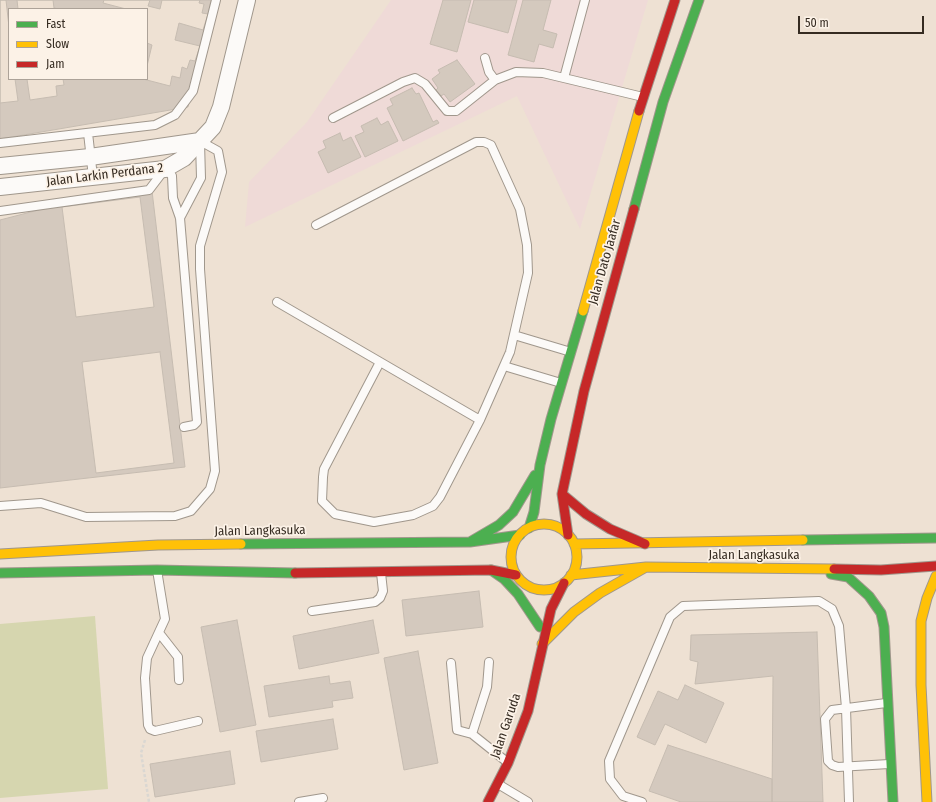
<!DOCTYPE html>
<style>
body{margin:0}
#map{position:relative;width:936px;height:802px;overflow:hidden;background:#eee1d3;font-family:"Fira Sans Condensed",sans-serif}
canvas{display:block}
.legend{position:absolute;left:8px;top:8px;width:140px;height:72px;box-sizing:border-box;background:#fcf2e7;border:1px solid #aca298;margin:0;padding:5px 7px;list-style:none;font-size:12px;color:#352b21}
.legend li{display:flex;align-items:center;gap:8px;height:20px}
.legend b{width:20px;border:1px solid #aca298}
.scale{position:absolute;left:798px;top:16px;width:126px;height:18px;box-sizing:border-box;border:2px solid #352b21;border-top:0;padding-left:5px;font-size:12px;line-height:14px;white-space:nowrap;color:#352b21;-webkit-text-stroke:3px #fcf2e7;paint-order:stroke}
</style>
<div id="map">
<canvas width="936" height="802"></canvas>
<ul class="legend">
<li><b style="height:5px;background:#4caf50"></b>Fast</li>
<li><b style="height:5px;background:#ffc107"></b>Slow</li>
<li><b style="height:5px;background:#c62828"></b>Jam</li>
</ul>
<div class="scale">50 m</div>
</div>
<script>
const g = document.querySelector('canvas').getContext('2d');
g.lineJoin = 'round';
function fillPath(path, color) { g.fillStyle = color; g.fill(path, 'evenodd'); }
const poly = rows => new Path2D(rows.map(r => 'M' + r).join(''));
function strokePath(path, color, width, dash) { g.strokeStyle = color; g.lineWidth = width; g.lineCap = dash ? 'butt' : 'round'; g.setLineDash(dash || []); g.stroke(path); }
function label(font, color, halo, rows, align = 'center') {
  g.font = font + ' "Fira Sans Condensed",sans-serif'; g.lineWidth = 3.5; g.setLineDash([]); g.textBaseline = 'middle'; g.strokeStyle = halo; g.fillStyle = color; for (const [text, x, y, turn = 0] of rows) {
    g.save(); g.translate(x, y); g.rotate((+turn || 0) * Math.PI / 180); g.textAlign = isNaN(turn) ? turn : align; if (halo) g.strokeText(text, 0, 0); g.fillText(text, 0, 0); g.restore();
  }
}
fillPath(poly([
 [391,0,648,0,580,229,517,96,245,227,249,182,307,122]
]), '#efdad7');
fillPath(poly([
 [95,616,108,789,0,798,0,624]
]), '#d6d6af');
const building = poly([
 [0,0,211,0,188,107,0,139,0,0],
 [9,9,147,9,147,79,9,79,9,9],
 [0,0,6,0,9,27,9,79,15,79,18,101,0,103,0,0],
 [17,0,53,0,54,8,59,9,18,9,17,0],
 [104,0,150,0,148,6,160,9,162,0,200,0,199,3,204,4,202,13,208,14,203,30,179,23,175,40,200,46,195,61,190,60,187,69,182,67,180,78,172,76,170,86,143,79,147,79,147,66,152,45,147,43,147,9,126,9,103,3,104,0],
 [443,0,471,0,457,52,430,44,443,0],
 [474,0,517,0,508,33,468,22,474,0],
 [523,0,551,0,543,30,557,34,553,48,539,44,534,62,508,55,523,0],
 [457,60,475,84,450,102,444,94,441,96,436,90,438,88,432,79,440,73,438,70,457,60],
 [27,79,63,79,64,85,56,86,57,96,30,100,27,79],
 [412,88,416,94,419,93,433,122,437,120,439,123,403,141,387,108,393,105,390,99,412,88],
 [377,118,381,125,388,121,398,141,365,157,355,136,364,132,361,126,377,118],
 [340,133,343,141,351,137,361,157,328,173,318,152,326,148,323,141,340,133],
 [152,191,185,467,0,488,0,220,54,206,152,191],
 [140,197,154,307,76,317,62,207,140,197],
 [160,352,174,463,96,473,82,362,160,352],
 [479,591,483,627,406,636,402,600,479,591],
 [237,620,256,725,220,732,201,627,237,620],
 [373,620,379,653,299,669,293,636,373,620],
 [817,632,823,802,772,802,773,676,695,684,698,662,690,660,691,635,817,632],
 [418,651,438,763,404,770,384,658,418,651],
 [329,676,330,684,350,681,353,698,332,701,333,707,269,717,264,686,329,676],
 [685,685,724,703,706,743,665,724,655,745,637,737,658,691,678,700,685,685],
 [333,719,338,749,261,762,256,731,333,719],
 [668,745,772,779,772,802,681,802,649,791,668,745],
 [230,751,235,784,155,797,150,764,230,751]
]);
fillPath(building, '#d4c9be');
strokePath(building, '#c6bcb1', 1);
const lane = poly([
 [485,58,489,72,495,80],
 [564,78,585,0],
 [333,118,403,82,415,78,425,84,447,111,456,111,495,80,516,72,543,73,643,97],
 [88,133,93,177],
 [0,143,155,125,175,115,193,91,216,0],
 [0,211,149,190,165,169,169,172,172,176,173,198,180,218,197,422,194,425,184,427],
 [180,218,201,178,200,142],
 [316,225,476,142,484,142,491,145,520,209,527,245,528,273,510,352,480,420,440,497,433,506,413,515,374,522,335,514,322,501,323,477,324,469,380,362],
 [277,302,480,420],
 [514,335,571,352],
 [504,366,561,383],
 [0,506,41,503,86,517,175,516,191,511,210,489,215,471,200,269,200,246,222,172,218,151,200,141],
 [157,570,165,619,147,658,145,678,148,725,150,729,155,731,198,721],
 [312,611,375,602,380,598,383,591,381,573],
 [160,634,178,657,179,680],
 [451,663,457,730,472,734,507,762],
 [886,703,832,710,825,719,828,761,832,765,838,767,889,764],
 [472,734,487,687,489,662],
 [498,784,528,802],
 [299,802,323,798],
 [642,802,623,796,610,779,609,761,670,617,683,606,819,601,832,609,839,626,846,708,849,802]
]);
const street = poly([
 [0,166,90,157,200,141],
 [0,187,165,169,184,158,213,127,221,107,247,0]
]);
const fast = poly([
 [634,209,663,102,699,0],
 [529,528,534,512,540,465,551,419,583,311],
 [803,540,936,538],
 [470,542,499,525,513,512,535,475],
 [241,544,470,542,520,535],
 [491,570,504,579,518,594,540,627],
 [0,573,157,570,295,573],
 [831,574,848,577,869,596,881,613,884,627,893,802]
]);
const slow = poly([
 [583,311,639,111],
 '511 557a33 33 0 1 1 66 0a33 33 0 1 1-66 0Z',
 [574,544,803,540],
 [0,554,158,545,241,544],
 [571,575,646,567,834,569],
 [542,644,574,612,600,593,646,567],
 [927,802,921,685,921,621,927,598,936,576]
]);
const jam = poly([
 [639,111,675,0],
 [562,494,586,514,610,529,645,544],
 [568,535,562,494,584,391,634,209],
 [834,569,881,570,936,566],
 [295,573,491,570,516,575],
 [488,802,508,763,528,711,551,609,564,583]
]);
strokePath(lane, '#a0978c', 10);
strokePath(street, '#a0978c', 18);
strokePath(fast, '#a0978c', 11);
strokePath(slow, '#a0978c', 11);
strokePath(jam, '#a0978c', 11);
strokePath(poly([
 [145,740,141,753,149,802]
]), '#dad7d2', 2.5, [3, 2]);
strokePath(lane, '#fcfaf8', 8);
strokePath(street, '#fcfaf8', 16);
strokePath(fast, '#4caf50', 9);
strokePath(slow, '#ffc107', 9);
strokePath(jam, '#c62828', 9);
label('13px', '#352b21', '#fcf2e7', [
 ["Jalan Larkin Perdana 2",105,175,-7],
 ["Jalan Dato Jaafar",605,262,-74],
 ["Jalan Langkasuka",260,531,-1],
 ["Jalan Langkasuka",754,555],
 ["Jalan Garuda",506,726,-71]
]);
</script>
